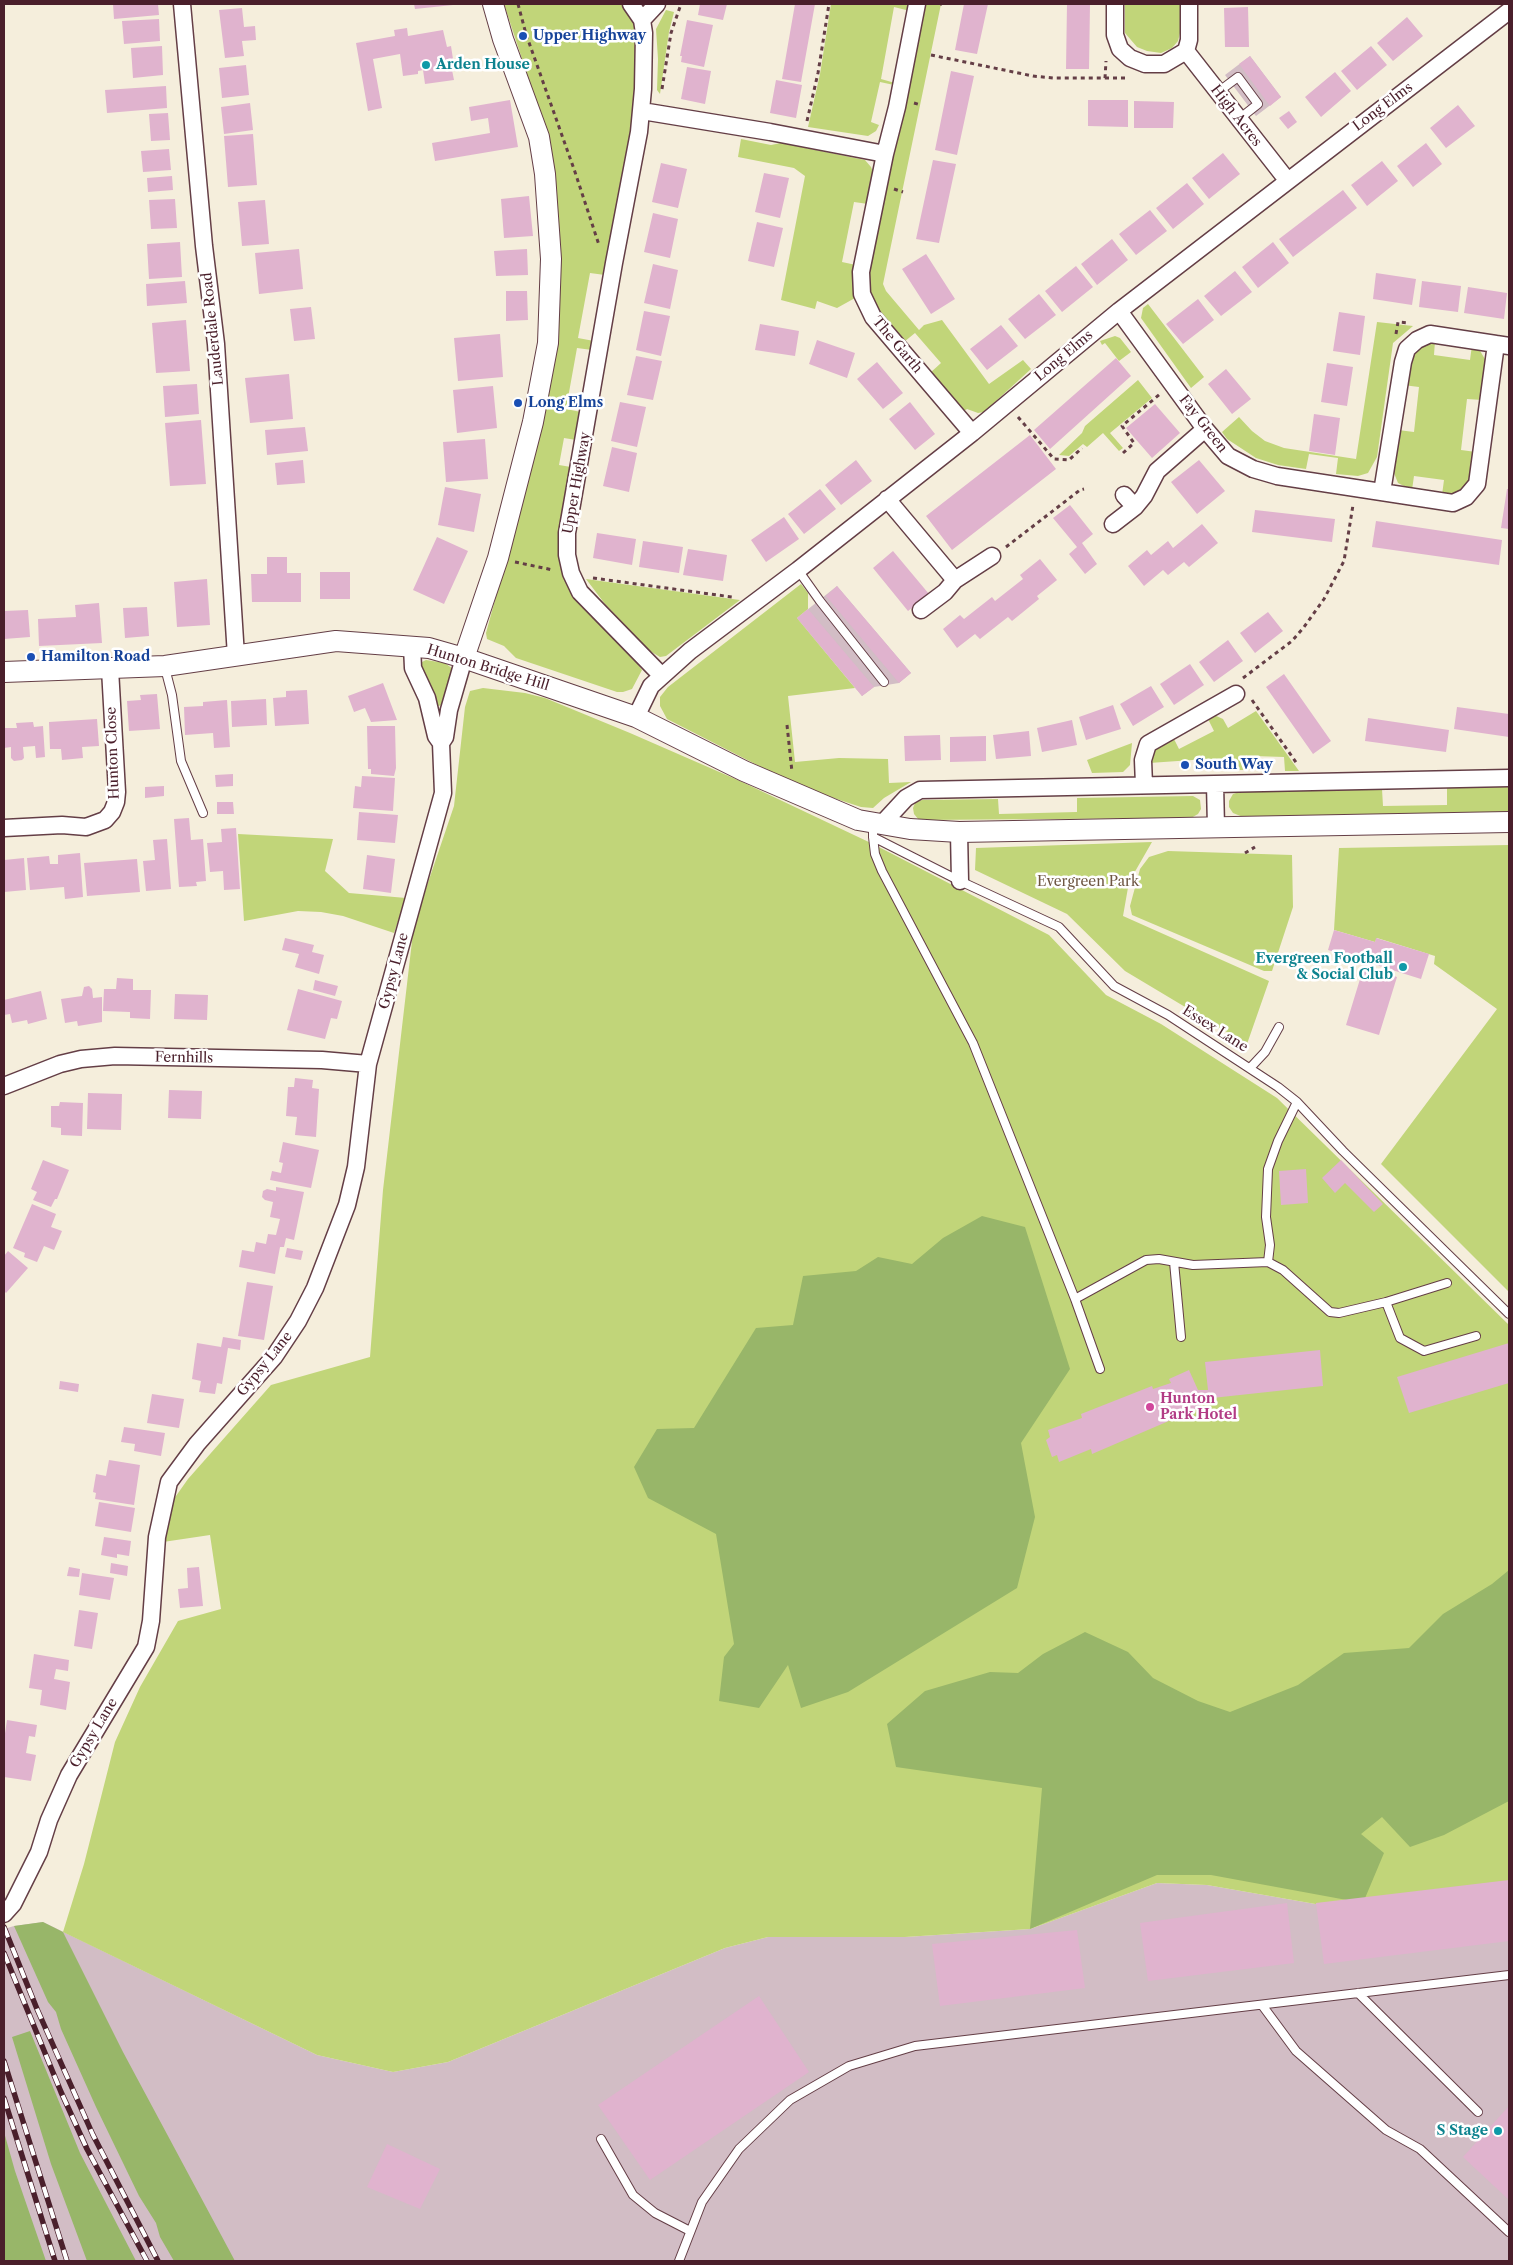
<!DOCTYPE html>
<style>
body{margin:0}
#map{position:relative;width:1513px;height:2265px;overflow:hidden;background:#f5eedc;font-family:"Libre Caslon Text",serif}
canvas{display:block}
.frame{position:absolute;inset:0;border:5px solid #4a1f2b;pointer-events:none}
</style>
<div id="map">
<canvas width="1513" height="2265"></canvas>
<div class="frame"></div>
</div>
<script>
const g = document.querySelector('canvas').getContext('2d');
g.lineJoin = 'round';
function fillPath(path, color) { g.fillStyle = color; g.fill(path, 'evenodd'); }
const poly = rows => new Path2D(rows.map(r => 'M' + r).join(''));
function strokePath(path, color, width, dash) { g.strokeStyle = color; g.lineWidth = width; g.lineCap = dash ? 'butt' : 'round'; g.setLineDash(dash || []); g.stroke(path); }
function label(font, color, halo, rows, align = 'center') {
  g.font = font + ' "Libre Caslon Text",serif'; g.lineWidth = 5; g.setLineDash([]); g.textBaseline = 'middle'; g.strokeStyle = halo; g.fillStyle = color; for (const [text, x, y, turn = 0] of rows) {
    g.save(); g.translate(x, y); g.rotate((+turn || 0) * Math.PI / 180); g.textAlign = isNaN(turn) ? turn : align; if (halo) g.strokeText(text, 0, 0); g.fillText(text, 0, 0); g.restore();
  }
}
fillPath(poly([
 [1250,56,1281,97,1256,116,1225,75],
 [837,586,911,673,899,683,874,687,862,696,797,618],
 [1509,1881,1509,2261,4,2261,4,1929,14,1926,43,1922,317,2055,393,2072,448,2062,725,1948,768,1937,905,1937,1030,1929,1157,1883,1207,1885,1344,1909,1458,1896]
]), '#d2bdc5');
fillPath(poly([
 [504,4,622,4,635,23,638,34,634,132,609,244,605,275,590,273,578,338,594,341,592,350,577,348,566,409,581,412,576,440,564,438,559,465,571,467,561,557,642,670,632,689,623,692,617,692,516,658,504,646,487,639,486,633,543,424,556,344,547,135],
 [831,4,909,4,910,7,910,11,894,7,881,79,895,83,894,85,880,82,871,122,879,125,876,131,868,136,808,127,820,74],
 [924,4,941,4,883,284,886,291,919,330,924,325,942,320,989,384,1023,360,1031,369,984,412,978,413,967,409,964,411,930,373,941,363,915,333,904,342,880,314,873,302,869,286,869,276],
 [1125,4,1181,4,1180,33,1178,41,1172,48,1161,53,1147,51,1137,47,1125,33],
 [666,10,674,12,669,32,660,94,657,90,658,59,656,29],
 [741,139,771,145,781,143,865,160,871,167,874,174,868,204,854,202,842,262,856,265,855,298,837,308,817,301,815,309,781,300,805,176,794,168,738,157],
 [1148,304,1204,377,1191,388,1141,318,1143,308],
 [1377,322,1413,326,1393,343,1377,457,1368,473,1358,476,1336,474,1338,458,1309,454,1306,469,1278,465,1256,458,1227,439,1222,432,1239,417,1252,431,1265,441,1284,448,1356,459],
 [1115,336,1120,338,1131,352,1119,361,1105,343,1102,345,1100,341],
 [1435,341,1434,355,1470,360,1472,345,1479,349,1486,361,1482,400,1467,399,1461,450,1476,452,1471,477,1462,489,1450,495,1442,495,1444,480,1414,476,1412,490,1398,483,1394,473,1398,430,1414,432,1419,387,1403,385,1415,347],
 [1138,380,1152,398,1110,433,1123,448,1119,451,1103,433,1087,447,1083,444,1069,456,1059,455,1082,433,1085,426],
 [586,579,740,600,666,656,660,657,650,651,605,604],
 [801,584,808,593,808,609,797,618,855,688,788,696,795,762,839,758,888,759,889,783,911,782,884,798,873,808,861,807,809,790,761,767,667,719,660,706,660,697,668,687],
 [426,660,445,663,453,669,442,705,438,706,434,705,418,664],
 [483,688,525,693,545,698,630,733,740,781,873,844,1049,935,1106,995,1161,1024,1277,1098,1509,1325,1509,1881,1458,1896,1344,1909,1207,1885,1157,1883,1030,1929,905,1937,768,1937,725,1948,448,2062,393,2072,317,2055,63,1932,84,1864,115,1742,140,1687,178,1621,221,1609,210,1535,163,1542,171,1503,188,1479,271,1385,370,1357,383,1190,414,924,454,806,465,707,470,691],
 [1256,711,1299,771,1285,771,1284,757,1254,756,1254,770,1227,770,1207,759,1149,763,1155,748,1173,737,1179,749,1214,731,1208,719,1214,715,1223,719,1228,728],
 [1132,743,1130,765,1123,772,1092,773,1087,760],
 [1447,787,1509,787,1509,812,1243,817,1233,813,1229,807,1229,801,1233,794,1243,791,1382,789,1383,806,1447,805],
 [1193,796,1200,800,1201,809,1198,814,1191,818,919,820,914,814,913,808,915,803,922,800,998,799,999,814,1077,812,1077,798],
 [238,834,333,839,325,871,349,893,406,898,394,933,343,916,321,912,298,911,244,921],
 [1152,842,1129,882,1123,916,1269,981,1247,1044,1125,971,1067,914,975,870,976,848],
 [1509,845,1509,1292,1381,1164,1497,1009,1434,964,1435,956,1377,938,1375,942,1334,930,1339,848],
 [1168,851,1292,855,1293,907,1272,971,1264,971,1132,915,1130,906,1140,869,1149,857]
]), '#c1d579');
fillPath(poly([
 [982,1216,1025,1227,1070,1369,1021,1443,1035,1517,1017,1588,848,1692,801,1708,788,1665,759,1708,719,1701,724,1657,734,1644,716,1534,648,1498,634,1467,657,1429,694,1428,756,1328,793,1325,803,1276,856,1271,878,1257,912,1264,943,1238],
 [1509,1570,1509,1801,1444,1835,1410,1847,1382,1817,1361,1834,1384,1853,1363,1903,1211,1875,1157,1875,1030,1929,1042,1788,896,1767,887,1724,925,1691,990,1672,1018,1673,1043,1654,1085,1632,1128,1652,1153,1678,1198,1701,1230,1712,1298,1685,1344,1653,1409,1648,1443,1614,1492,1584],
 [43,1922,63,1932,123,2052,235,2261,174,2261,160,2237,156,2223,139,2196,96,2107,61,2029,56,2012,48,2002,14,1926],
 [30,2031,80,2153,136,2261,87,2261,51,2164,12,2037],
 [4,2132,15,2171,46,2261,4,2261]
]), '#98b669');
fillPath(poly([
 [113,4,158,4,159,15,114,19],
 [414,4,453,4,453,5,415,9],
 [700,4,727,4,723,20,698,15],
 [795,4,815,4,801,82,782,79],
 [964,4,988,4,977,54,955,50],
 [1067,4,1090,4,1089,69,1066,69],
 [1248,7,1249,47,1225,47,1224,8],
 [242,8,244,27,255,26,256,40,242,41,244,56,225,58,219,10],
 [1407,17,1423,36,1393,61,1377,43],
 [159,19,160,41,124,44,122,21],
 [687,20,713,25,704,67,681,62,682,56,680,56],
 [407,28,408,36,443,30,447,47,451,46,453,59,450,60,454,80,425,84,423,70,418,71,418,74,403,76,400,54,373,59,382,108,368,111,356,43,395,36,394,30],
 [162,46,163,75,133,78,131,48],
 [1371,46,1387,65,1357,90,1341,71],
 [1250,56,1281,97,1270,106,1239,64],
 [246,65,249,95,222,98,219,68],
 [687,67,711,71,705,104,681,99],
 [951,71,974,76,957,155,935,150],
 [1335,72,1351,91,1321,117,1305,97],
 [776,80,802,85,796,118,770,113],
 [166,86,167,108,107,113,105,90],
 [510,100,518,147,435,161,432,143,490,133,488,118,471,121,469,107],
 [1088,100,1128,100,1128,127,1088,126],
 [1134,101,1174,102,1173,128,1134,128],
 [250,103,253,130,224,134,221,107],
 [1458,105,1475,126,1446,148,1430,128],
 [1289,111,1297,122,1288,129,1279,118],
 [168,113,170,140,151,141,149,114],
 [253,134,257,185,228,187,224,136],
 [1426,143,1442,164,1413,187,1397,166],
 [169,149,171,170,143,172,141,151],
 [1223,153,1240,174,1209,199,1192,178],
 [933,160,956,164,939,243,916,239],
 [1382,161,1398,181,1367,206,1351,185],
 [661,163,687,169,678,208,652,202],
 [764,173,789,178,780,218,755,212],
 [172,176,173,190,148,192,147,178],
 [1187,183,1204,204,1173,229,1156,208],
 [1343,190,1357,208,1293,257,1279,239],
 [529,196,533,236,504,238,501,199],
 [175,199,177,228,151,229,149,200],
 [265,200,269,244,242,246,238,202],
 [1150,210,1167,231,1136,255,1119,234],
 [653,213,678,219,670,258,644,252],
 [757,222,783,228,774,267,748,261],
 [1112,239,1128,260,1097,285,1081,264],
 [180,242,182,277,149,279,147,244],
 [1273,242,1289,263,1258,288,1242,267],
 [299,249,303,289,259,294,255,253],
 [527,249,528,275,496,276,494,251],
 [926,254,955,299,931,314,902,269],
 [653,264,678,270,670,309,644,303],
 [1076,266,1093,287,1062,312,1045,291],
 [1235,271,1252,292,1221,316,1204,296],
 [1376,273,1416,279,1412,305,1373,299],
 [185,281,187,303,147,306,146,284],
 [1422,281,1461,286,1458,312,1419,307],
 [1468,287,1507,293,1504,319,1464,313],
 [506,291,527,291,528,320,506,321],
 [1039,294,1056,315,1025,339,1008,319],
 [1198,299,1214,320,1183,344,1166,324],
 [311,307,315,339,294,341,290,309],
 [644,311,670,316,661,356,636,350],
 [1339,312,1365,316,1360,355,1333,351],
 [186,320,190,371,156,373,152,323],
 [760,324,799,331,795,356,755,350],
 [1001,325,1018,346,987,370,970,349],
 [500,334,503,377,458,381,454,338],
 [817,340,855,353,847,378,809,364],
 [636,356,662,361,653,400,627,395],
 [1116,358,1131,376,1050,449,1034,430],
 [877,362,903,393,883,409,857,379],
 [1327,363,1353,367,1347,406,1321,402],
 [1226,369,1251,399,1232,414,1208,384],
 [289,374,293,419,250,423,245,378],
 [197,384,199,414,165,417,163,386],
 [493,386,497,428,457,433,453,390],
 [620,402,646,407,637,447,611,441],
 [910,402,935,434,915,450,889,419],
 [1155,404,1180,433,1152,458,1126,428],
 [1314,414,1340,418,1335,455,1309,451],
 [201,420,206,484,170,486,165,423],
 [305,427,308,451,267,455,265,430],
 [1030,435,1056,469,952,550,926,516],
 [485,439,488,479,446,482,443,442],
 [612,447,637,453,629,492,603,486],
 [303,460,305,483,277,485,275,463],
 [856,460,872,481,841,505,825,485],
 [1199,460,1225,491,1197,514,1171,482],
 [445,487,481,494,474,532,438,525],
 [820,489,836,509,804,534,788,514],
 [1507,489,1509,489,1509,529,1501,528],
 [1070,505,1093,534,1082,543,1097,564,1085,574,1069,554,1077,547,1053,518],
 [1255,510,1335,519,1332,542,1252,532],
 [784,517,799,539,766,562,751,540],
 [1376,521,1502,540,1499,565,1372,547],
 [1202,524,1218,543,1189,567,1184,562,1168,575,1163,570,1144,586,1128,566,1147,550,1151,555,1168,541,1173,548],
 [597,533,636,539,632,565,593,558],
 [437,537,468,551,444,604,413,590],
 [643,541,683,547,679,573,639,567],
 [688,549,727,555,723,581,683,575],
 [893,551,929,594,908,611,873,568],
 [267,557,287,557,287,573,301,573,301,602,252,602,251,574,267,574],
 [1040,559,1057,580,1037,596,1039,599,1012,621,1008,617,980,639,975,634,957,648,943,629,960,615,964,619,992,597,995,601,1023,579,1020,575],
 [320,572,350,572,350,599,320,599],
 [207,579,210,625,177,627,174,582],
 [837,586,911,673,899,683,826,596],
 [99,603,102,643,39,646,38,619,76,617,75,605],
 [147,607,149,636,125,638,123,608],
 [808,609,874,687,862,696,797,618],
 [28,610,30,637,4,639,4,611],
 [1268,612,1283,631,1255,653,1240,633],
 [1228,640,1243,661,1214,682,1199,662],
 [1190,664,1204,685,1174,705,1160,684],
 [1284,674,1331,741,1313,754,1266,687],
 [383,683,397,720,371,722,365,708,354,712,348,696],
 [1151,686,1164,707,1133,726,1120,704],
 [307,690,309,724,275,726,273,698,286,697,286,691],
 [157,694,160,729,129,731,127,701,141,700,140,695],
 [266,699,267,725,232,727,231,701],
 [227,700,230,747,214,748,213,733,185,735,184,707,203,706,203,702],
 [1113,705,1121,729,1086,740,1079,717],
 [1457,707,1509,714,1509,737,1454,729],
 [1368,718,1449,730,1446,752,1365,741],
 [97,719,99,746,82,747,83,758,62,760,61,749,50,749,49,722],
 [1072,720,1077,745,1042,752,1037,728],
 [33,722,34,727,43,726,45,757,36,758,35,746,23,747,24,758,22,760,14,761,11,758,11,747,4,748,4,728,17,728,16,723],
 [367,726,395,726,396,768,394,776,371,774,371,769,368,769],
 [1029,731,1031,756,996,759,993,735],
 [940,735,941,760,905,761,904,736],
 [986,736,986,761,950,762,950,737],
 [233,774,233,786,216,787,215,775],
 [362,776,395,778,393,811,353,808,355,786,361,787],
 [164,786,164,796,145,798,145,787],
 [217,802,233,802,234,814,217,814],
 [359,812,398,815,395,843,357,840],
 [189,818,191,840,203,839,206,881,196,882,197,886,179,887,174,819],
 [236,828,240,889,224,890,223,871,210,872,207,843,222,842,221,829],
 [167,839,171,889,146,891,143,861,155,860,153,840],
 [80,853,83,897,65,899,64,887,30,890,27,858,49,856,50,864,58,864,58,855],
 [367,855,395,859,391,893,363,889],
 [24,858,26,890,4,892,4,860],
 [137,859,140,892,87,896,84,863],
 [1334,930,1375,942,1376,938,1429,954,1421,979,1328,950],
 [285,938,314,945,312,952,324,955,319,974,295,967,299,954,282,950],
 [1364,966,1397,977,1379,1035,1346,1025],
 [117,978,133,979,133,990,151,990,150,1019,130,1018,130,1012,103,1011,104,989,116,989],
 [315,980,338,986,335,996,313,990],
 [89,986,92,989,93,998,102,997,102,1022,78,1026,77,1021,65,1023,61,999,82,996,84,987],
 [298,989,342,1001,337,1019,331,1018,325,1039,287,1030],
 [41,991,47,1019,28,1024,27,1020,12,1023,10,1014,4,1015,4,1000],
 [175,994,208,995,207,1020,174,1019],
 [295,1078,313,1080,312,1088,319,1089,316,1137,295,1135,297,1117,286,1116,288,1087,294,1087],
 [169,1090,202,1091,201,1119,168,1118],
 [88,1093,122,1094,121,1130,87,1129],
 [60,1102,83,1103,82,1136,61,1135,61,1128,51,1127,51,1106,59,1106],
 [283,1142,319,1150,311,1188,270,1180,272,1171,281,1173,283,1163,279,1162],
 [43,1160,69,1170,57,1199,55,1199,51,1207,33,1200,37,1192,31,1189],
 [1341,1160,1383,1204,1374,1212,1345,1183,1335,1193,1322,1178],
 [1306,1169,1308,1203,1281,1205,1279,1171],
 [276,1187,304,1192,294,1240,286,1238,284,1247,280,1247,275,1274,239,1267,242,1250,254,1252,256,1242,266,1244,268,1234,276,1235,280,1219,270,1217,273,1202,265,1200,262,1197,263,1191,267,1189,276,1191],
 [32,1204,56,1214,51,1227,62,1231,54,1250,44,1246,37,1262,24,1257,25,1253,13,1248],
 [287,1248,303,1251,301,1260,285,1257],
 [8,1251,28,1268,6,1293,4,1291,4,1256],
 [247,1282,273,1286,264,1340,238,1336],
 [223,1337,241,1340,240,1350,228,1348,222,1384,217,1383,215,1394,199,1392,201,1381,192,1379,197,1343,221,1347],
 [1509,1343,1509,1383,1409,1413,1397,1377],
 [1320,1350,1323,1386,1212,1398,1200,1405,1199,1408,1092,1454,1091,1449,1059,1462,1057,1455,1052,1457,1046,1440,1050,1437,1048,1430,1082,1418,1081,1414,1152,1386,1153,1389,1171,1383,1169,1379,1189,1370,1198,1390,1208,1390,1205,1362],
 [60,1381,79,1384,78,1392,59,1389],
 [152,1394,184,1399,179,1428,147,1423],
 [124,1427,165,1433,161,1456,134,1451,135,1444,121,1442],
 [109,1460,140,1465,134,1505,95,1499,96,1493,93,1492,96,1474,106,1476],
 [99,1502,135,1508,131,1532,95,1526],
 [104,1537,131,1541,129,1556,117,1554,117,1558,101,1555],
 [111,1563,128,1566,127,1576,110,1573],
 [69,1567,80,1569,79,1577,67,1576],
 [199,1567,203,1606,180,1608,178,1589,188,1588,187,1568],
 [82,1573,114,1578,110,1600,79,1595],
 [79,1610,98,1613,92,1649,74,1646],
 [34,1654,69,1660,68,1671,56,1669,54,1679,70,1682,66,1710,40,1705,42,1690,29,1688],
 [7,1720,37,1725,35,1737,29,1736,26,1753,36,1755,31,1781,4,1777,4,1740],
 [1509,1880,1509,1941,1324,1964,1316,1903],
 [1287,1903,1294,1963,1148,1981,1140,1923],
 [1077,1930,1085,1988,940,2006,932,1944],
 [759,1996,809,2072,650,2180,598,2105],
 [1509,2106,1509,2200,1463,2157],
 [387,2144,440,2169,420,2209,367,2187]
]), '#e0b3ce');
const service = poly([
 [1218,92,1238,77,1258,104,1239,119],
 [798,570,820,601,884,682],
 [165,668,172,695,181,761,203,813],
 [873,824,873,837,960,881,1059,927,1114,986,1168,1015,1278,1087,1297,1102,1343,1151,1509,1314],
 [873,837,875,854,882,871,973,1043,1075,1299,1100,1369],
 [1251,1067,1265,1052,1279,1027],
 [1297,1102,1278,1141,1268,1169,1266,1217,1270,1245,1268,1262,1283,1270,1330,1312,1339,1313,1386,1302,1447,1283],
 [1174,1262,1181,1337],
 [1075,1299,1146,1260,1159,1259,1193,1265,1268,1262],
 [1386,1302,1400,1338,1424,1351,1476,1336],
 [1358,1993,1478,2112],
 [1262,2005,1296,2051,1386,2130,1420,2149,1509,2232],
 [601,2139,633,2195,655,2213,690,2231],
 [679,2261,702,2202,739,2149,790,2100,849,2066,915,2046,1509,1975]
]);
const minor = poly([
 [182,4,204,246,216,344,236,656],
 [631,4,642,20,644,33,643,89,639,132,614,263,567,533,567,555,571,573,580,592,662,676],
 [917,4,897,107,885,154,861,272,862,294,873,317,972,433],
 [1115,4,1115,35,1120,49,1130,58,1145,64,1164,64,1186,51],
 [1189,4,1189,40,1186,51,1287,180],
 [642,20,657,4],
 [642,111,770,132,885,154],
 [1119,311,1205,429,1228,456,1253,469,1277,476,1453,503,1466,497,1477,484,1496,344],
 [1382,492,1403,362,1407,349,1417,340,1430,334,1509,346],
 [1124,495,1135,507],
 [887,499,955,580,945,592,921,610],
 [1113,524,1135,507,1144,496,1157,471,1205,429],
 [955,580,992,556],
 [636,717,651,686,690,651,798,570,972,433,1119,311,1509,11],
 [441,743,445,737,449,710,464,658],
 [1215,784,1216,827],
 [1144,785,1143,760,1148,744,1236,694],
 [881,825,906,798,920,790,1509,778],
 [4,828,62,825,86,827,105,820,112,812,116,802,117,792,110,669],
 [959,832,960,881],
 [4,1086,60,1064,81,1059,115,1056,322,1060,368,1064],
 [4,1914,13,1904,39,1852,49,1820,69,1775,146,1647,151,1621,157,1537,169,1482,197,1444,274,1357,298,1321,315,1288,347,1205,356,1167,368,1064,443,793,441,743,436,736,427,698,413,668,412,646]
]);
const tertiary = poly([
 [464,658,498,558,533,422,548,343,551,259,545,174,539,137,503,39,493,4],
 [4,672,165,666,336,641,429,648,464,658,636,717,744,771,858,820,910,829,959,832,1509,822]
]);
strokePath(service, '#643e46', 10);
strokePath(minor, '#643e46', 19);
strokePath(tertiary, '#643e46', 22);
strokePath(poly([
 [518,4,526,34,575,172,599,245],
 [940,4,942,4],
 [931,55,1033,76,1053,78,1105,78,1106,61],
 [1105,78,1129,78],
 [662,89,671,33,681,4],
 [914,103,921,105],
 [807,121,818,73,829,4],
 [894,189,903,192],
 [1396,334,1398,322,1409,323],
 [1018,417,1054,459,1069,460,1082,448],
 [1123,453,1134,443,1122,426,1160,394],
 [1006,547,1080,490,1084,489],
 [515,562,553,570],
 [593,578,732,597],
 [1243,678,1292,641,1304,627,1324,599,1344,561,1353,505],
 [1252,700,1298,765],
 [787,725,792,772],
 [1245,853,1255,847]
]), '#643e46', 3, [4, 4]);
strokePath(service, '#fff', 8);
strokePath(minor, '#fff', 16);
strokePath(tertiary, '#fff', 20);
const rail = poly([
 [4,1927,37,2009,93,2135,158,2261],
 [4,1953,61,2092,87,2149,147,2261],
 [4,2061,67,2261],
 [4,2098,55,2261]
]);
strokePath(rail, '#4a1f2b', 5.5);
strokePath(rail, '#fff', 4, [11]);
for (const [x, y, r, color] of [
 [523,36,5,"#1a4fb4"],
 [426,65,5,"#0f9aa8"],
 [518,403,5,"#1a4fb4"],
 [31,657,5,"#1a4fb4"],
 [1185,765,5,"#1a4fb4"],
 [1403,967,5,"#0f9aa8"],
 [1150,1407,5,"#d1479c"],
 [1498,2131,5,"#0f9aa8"]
]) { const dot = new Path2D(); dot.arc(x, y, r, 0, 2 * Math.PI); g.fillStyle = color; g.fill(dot); strokePath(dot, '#fff', 2); }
label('bold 14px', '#164399', '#fff', [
 ["Upper Highway",533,36],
 ["Long Elms",528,403],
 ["Hamilton Road",41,657],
 ["South Way",1195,765]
], 'left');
label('bold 14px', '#0d838f', '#fff', [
 ["Arden House",436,65,"left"],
 ["Evergreen Football",1393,959],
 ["& Social Club",1393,975],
 ["S Stage",1488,2131]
], 'right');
label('14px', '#4a1f2b', '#fff', [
 ["Long Elms",1383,107,-37],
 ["High Acres",1236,116,52],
 ["Lauderdale Road",213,329,-96],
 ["The Garth",897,345,50],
 ["Long Elms",1064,356,-40],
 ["Fay Green",1203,424,52],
 ["Upper Highway",577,483,-80],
 ["Hunton Bridge Hill",488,668,17],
 ["Hunton Close",113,753,-92],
 ["Gypsy Lane",394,971,-75],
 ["Essex Lane",1215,1029,32],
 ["Fernhills",184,1058,1],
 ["Gypsy Lane",265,1364,-51],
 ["Gypsy Lane",94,1733,-59]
]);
label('14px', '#6e5642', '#fff', [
 ["Evergreen Park",1088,882]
]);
label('bold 14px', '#b23c85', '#fff', [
 ["Hunton",1160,1399],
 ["Park Hotel",1160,1415]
], 'left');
</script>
